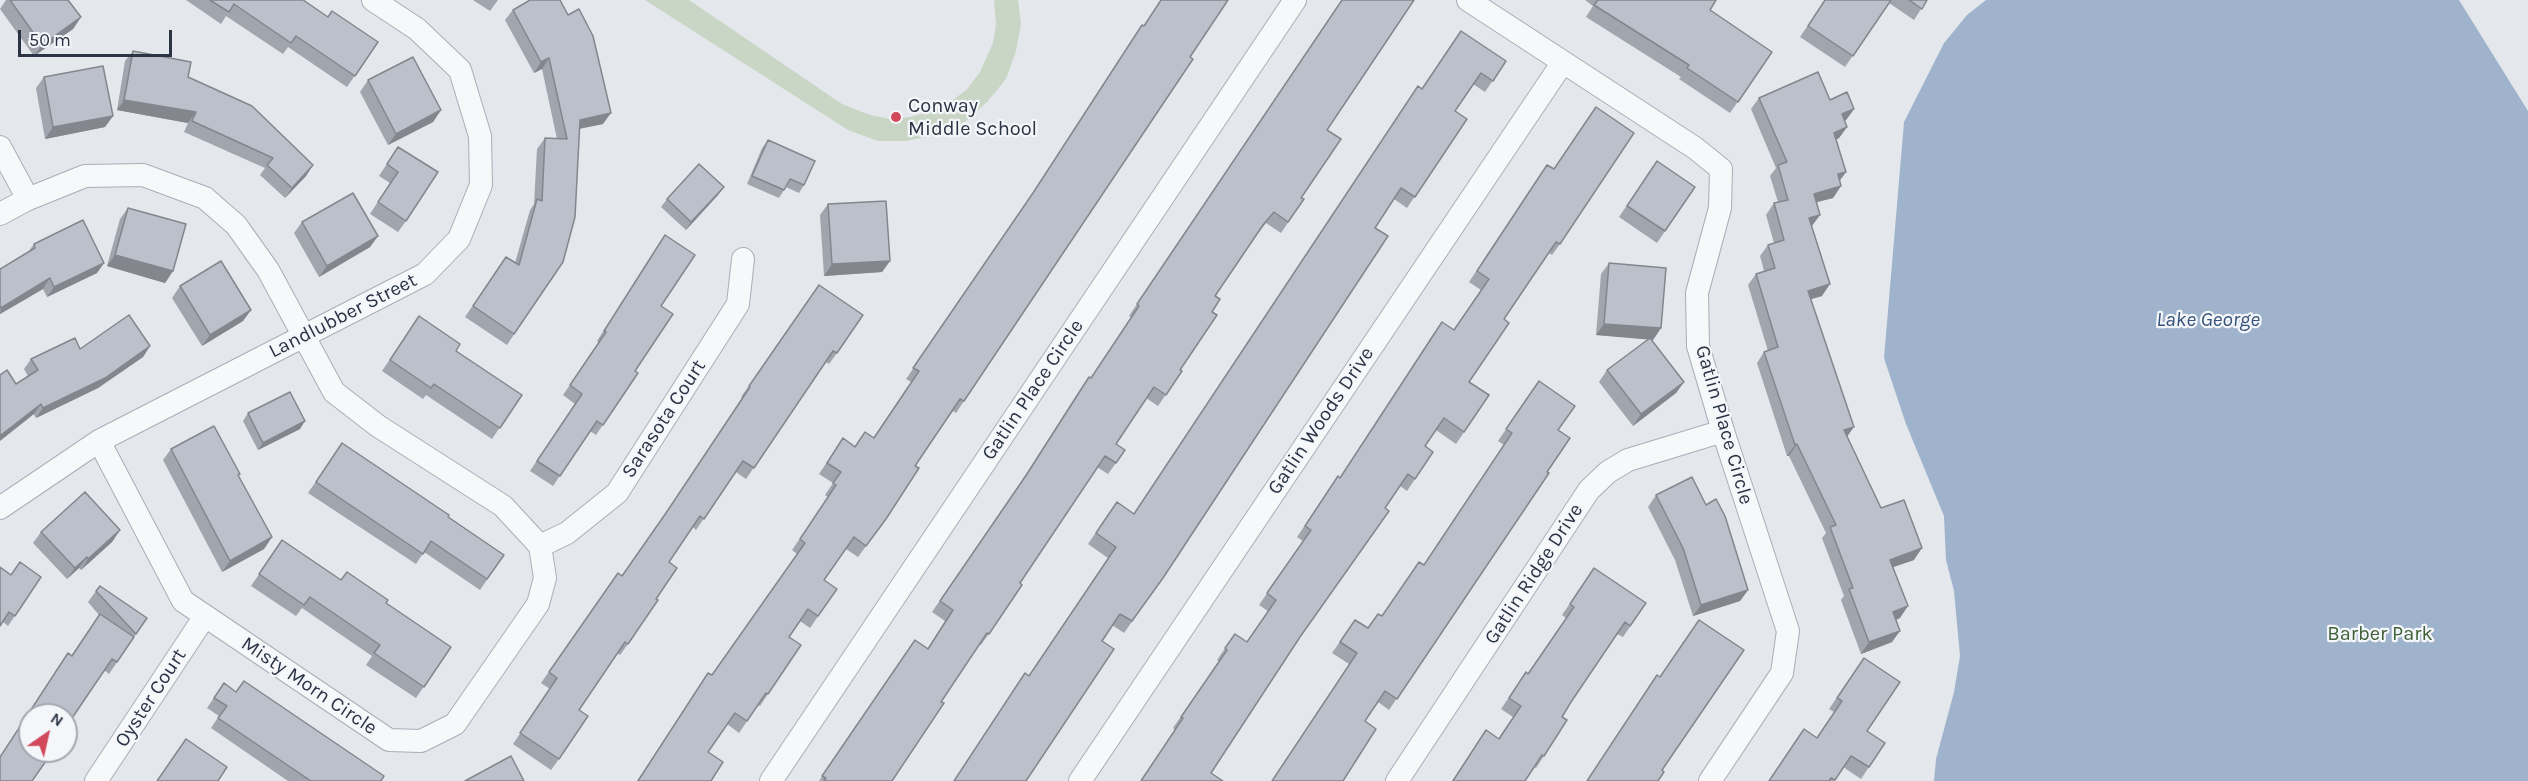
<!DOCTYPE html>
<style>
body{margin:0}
#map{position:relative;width:2528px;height:781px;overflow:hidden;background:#e4e7ec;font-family:Karla,sans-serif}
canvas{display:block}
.north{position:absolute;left:18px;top:703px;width:60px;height:60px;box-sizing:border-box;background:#f4f6f9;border:2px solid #a4a8b1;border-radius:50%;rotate:34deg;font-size:16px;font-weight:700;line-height:24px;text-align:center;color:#2b3445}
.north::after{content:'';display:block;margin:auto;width:21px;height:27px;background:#d1495b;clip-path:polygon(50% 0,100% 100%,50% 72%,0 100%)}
.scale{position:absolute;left:18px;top:30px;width:154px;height:27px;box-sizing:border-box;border:3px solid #2b3445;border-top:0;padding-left:8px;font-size:18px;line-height:21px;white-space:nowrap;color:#2b3445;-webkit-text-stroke:4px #f4f6f9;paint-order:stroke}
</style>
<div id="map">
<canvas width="2528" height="781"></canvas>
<div class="north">N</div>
<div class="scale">50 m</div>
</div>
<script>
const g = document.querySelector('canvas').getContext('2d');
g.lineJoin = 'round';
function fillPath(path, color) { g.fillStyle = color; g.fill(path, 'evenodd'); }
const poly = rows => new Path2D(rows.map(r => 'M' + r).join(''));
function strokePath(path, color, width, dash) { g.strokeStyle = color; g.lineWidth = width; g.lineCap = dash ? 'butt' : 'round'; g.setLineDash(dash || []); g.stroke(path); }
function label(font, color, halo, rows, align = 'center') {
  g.font = font + ' Karla,sans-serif'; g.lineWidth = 4.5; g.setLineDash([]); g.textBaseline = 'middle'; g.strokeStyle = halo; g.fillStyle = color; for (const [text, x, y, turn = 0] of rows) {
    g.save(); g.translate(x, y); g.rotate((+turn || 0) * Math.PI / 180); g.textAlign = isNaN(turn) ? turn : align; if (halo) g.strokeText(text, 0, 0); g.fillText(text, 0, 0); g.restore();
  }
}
fillPath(poly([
 [645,0,689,0,842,104,870,115,890,119,910,117,935,110,952,101,967,89,980,72,993,43,996,24,994,0,1018,0,1021,24,1016,51,1006,79,988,101,966,121,940,134,906,141,878,141,848,130]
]), '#c9d6c5');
fillPath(poly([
 [1986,0,2459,0,2528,111,2528,781,1934,781,1936,759,1954,692,1960,656,1954,591,1946,560,1944,516,1906,424,1884,358,1904,122,1944,43,1967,15]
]), '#9fb4cc');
const street = poly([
 [1468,0,1695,148,1721,169,1720,208,1697,293,1698,346,1723,431,1788,631,1782,673,1710,781],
 [0,147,28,199],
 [0,214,28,199,85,176,143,175,205,198,236,225,268,270,334,392,378,426,503,506,540,546,545,578,538,604,455,724,421,741,389,740,183,601,99,441],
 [0,508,99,441,425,274,459,239,481,185,480,136,460,70,417,29,373,0],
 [540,546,567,533,617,493,738,304,743,259],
 [96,781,205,616],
 [771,781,1295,0],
 [1080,781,1563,62],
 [1397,781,1589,490,1608,472,1628,460,1723,431]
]);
strokePath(street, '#a9aeb7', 24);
strokePath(street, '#f7f8fa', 22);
fillPath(poly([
 [6,0,68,0,81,17,73,29,34,56,0,9],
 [186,0,303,0,328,17,378,42,347,87,288,47,283,54,226,16,221,24],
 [473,0,498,0,490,11],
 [1342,0,1327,130,1301,198,1304,199,1281,233,1266,223,1257,235,1215,296,1212,312,1180,370,1182,371,1158,406,1146,398,1116,444,1116,463,1108,474,1097,467,1020,583,1022,585,981,645,979,644,941,702,892,781,819,781,915,640,928,648,945,621,932,612,1019,485,1081,388,1089,377,1091,378,1131,317,1129,316],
 [1585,0,1716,0,1710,10,1772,52,1730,113,1679,79,1681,77,1586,17,1593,6],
 [1825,0,1927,0,1914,20,1889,3,1845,67,1800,37],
 [513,10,603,124,579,129,563,262,507,345,465,317,506,257,515,263,530,210,534,204,537,149,545,138,557,139,542,69,534,73,505,20],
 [1142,25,1190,57,964,401,956,413,953,411,915,466,886,519,858,557,846,549,824,580,837,589,810,628,800,621,789,637,768,694,760,706,758,705,739,733,727,724,708,752,711,781,637,781,708,673,712,675,797,554,792,550,828,497,825,495,833,483,819,474,843,438,855,446,873,438,911,382,906,379,1025,205],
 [133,51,188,77,313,165,306,176,285,198,260,175,265,168,184,132,188,123,117,110,125,61],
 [1506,61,1485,92,1473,84,1455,111,1467,119,1407,208,1394,199,1375,228,1155,589,1124,633,1112,625,1102,641,1029,676,1108,558,1088,544,1109,513,1134,514,1422,89],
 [44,77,113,116,105,127,45,139,36,88],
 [368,80,441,110,433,122,388,145,360,92],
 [1759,98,1854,109,1846,120,1845,121,1847,127,1839,138,1836,140,1846,172,1839,181,1841,186,1833,198,1816,202,1812,226,1822,296,1811,299,1847,437,1881,508,1914,560,1893,567,1900,618,1896,620,1892,642,1861,654,1841,600,1844,596,1822,538,1826,533,1789,456,1787,456,1757,363,1764,352,1768,351,1748,285,1756,274,1764,271,1760,256,1768,245,1774,243,1766,215,1774,203,1778,202,1770,176,1776,168,1751,109],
 [768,140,804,185,799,193,786,187,779,198,747,184,762,148],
 [398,147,406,221,398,232,370,214,390,183,379,176],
 [1657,161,1695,187,1657,243,1619,217],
 [1539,176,1560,244,1552,255,1549,253,1504,319,1469,382,1489,395,1456,444,1436,430,1425,446,1433,452,1407,491,1400,486,1140,781,1175,730,1173,728,1219,661,1217,660,1235,634,1247,642,1268,611,1259,605,1303,541,1297,537,1338,476,1340,478,1434,333,1454,330,1481,290,1469,282],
 [718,195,686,230,661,207,667,199],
 [828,204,890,261,882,272,824,276,820,215],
 [128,208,173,271,165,283,107,266,120,219],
 [302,222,378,236,370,247,319,277,294,233],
 [665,235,661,306,635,371,638,373,596,435,590,431,553,486,530,471,575,404,563,395,599,342,597,341],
 [34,244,104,263,97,273,47,297,43,289,0,314,0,269,28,252],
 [1609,263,1661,328,1653,340,1651,340,1684,382,1676,393,1633,426,1599,382,1607,370,1648,339,1596,335,1601,274],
 [819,285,837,353,829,364,826,362,746,479,736,472,696,530,693,527,669,562,656,599,628,644,620,655,617,653,579,710,559,759,551,770,513,744,550,689,541,683,618,573,622,576,659,523,742,398,741,397],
 [180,286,251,310,243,321,202,346,172,298],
 [419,316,456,351,522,395,492,439,426,395,423,399,382,371],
 [150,346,143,357,98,388,36,418,16,384,28,376,24,369,31,359,80,349],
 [1539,381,1558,430,1547,472,1549,473,1389,710,1378,702,1365,721,1343,781,1349,664,1332,653,1355,620,1368,628,1382,616,1424,565,1504,445,1498,441],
 [248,413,300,429,258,450,243,421],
 [342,443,504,555,480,590,424,552,416,564,308,493],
 [171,449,240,474,238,476,272,537,264,549,222,572,163,460],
 [1656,495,1748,590,1740,601,1693,616,1675,560,1648,507],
 [120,530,112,542,81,570,79,568,67,579,33,543,41,532],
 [282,540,341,580,386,603,451,647,416,698,366,665,372,656,302,608,296,616,251,586],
 [1594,568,1646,603,1623,637,1617,634,1571,702,1562,717,1567,720,1536,768,1534,767,1525,781,1452,781,1486,730,1498,739,1513,717,1501,709,1526,672,1528,674,1566,618,1562,615],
 [11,575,41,577,8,626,3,622],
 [96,591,147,618,109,674,104,670,0,781,0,757,60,665,68,653,71,656,99,615,88,602],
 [1864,658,1867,731,1885,743,1861,779,1843,767,1834,781,1769,781,1817,737,1834,712,1829,709],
 [224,683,236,692,381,781,288,781,211,728,219,716,207,708]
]), '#a1a5ae');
fillPath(poly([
 [81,17,73,29,34,56,42,45],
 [549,58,542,69,534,73,541,62],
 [124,100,196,112,188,123,117,110],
 [1854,109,1846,120,1834,125,1842,114],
 [441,110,433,122,388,145,396,134],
 [611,113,603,124,572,130,580,120],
 [113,116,105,127,45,139,53,127],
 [1847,127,1839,138,1826,144,1834,133],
 [313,165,306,176,285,198,292,188],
 [1846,172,1838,183,1838,174],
 [1841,186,1833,198,1806,205,1814,194],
 [724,187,718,195,686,230,691,222],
 [1820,215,1812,226,1809,218],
 [378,236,370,247,319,277,327,266],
 [115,255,173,271,165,283,107,266],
 [890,261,882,272,824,276,832,264],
 [104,263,97,273,47,297,54,287],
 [50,278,43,289,0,314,1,308],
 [1830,284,1822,296,1801,302,1808,291],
 [251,310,243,321,202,346,210,335],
 [1604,324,1661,328,1653,340,1596,335],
 [150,346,143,357,98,388,36,418,43,408],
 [1684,382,1676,393,1633,426,1641,414],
 [41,404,34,414,0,441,0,436],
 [305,421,300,429,258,450,263,443],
 [1854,427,1846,438,1844,430],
 [1797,444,1789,456,1787,456,1795,445],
 [120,530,112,542,81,570,88,559],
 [272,537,264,549,222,572,230,561],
 [1922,548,1914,560,1882,571,1890,560],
 [87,557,79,568,67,579,75,568],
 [1748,590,1740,601,1693,616,1701,605],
 [1908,606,1900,618,1885,624,1893,612],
 [1900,631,1892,642,1861,654,1869,642]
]), '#83868d');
const building = poly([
 [10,0,68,0,81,17,42,45,10,0],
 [210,0,303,0,328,17,332,11,378,42,355,76,296,36,291,43,234,4,229,12,210,0],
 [530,0,560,0,568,15,579,9,593,36,611,113,580,120,575,217,563,262,514,334,473,306,506,257,519,265,537,199,542,201,545,138,567,139,549,58,541,62,513,10,530,0],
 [1161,0,1228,0,1190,57,1193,59,964,401,960,399,915,466,919,468,886,519,866,546,854,537,824,580,837,589,818,616,808,609,789,637,801,645,768,694,766,693,747,721,735,713,708,752,723,762,711,781,638,781,708,673,712,675,805,543,800,539,836,485,833,483,841,472,827,463,843,438,855,447,865,432,874,438,919,371,913,368,1033,193,1142,25,1144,26,1161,0],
 [1342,0,1414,0,1327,130,1341,139,1301,198,1304,199,1288,222,1274,212,1263,225,1215,296,1220,299,1212,312,1217,315,1180,370,1182,371,1166,395,1154,387,1116,444,1125,450,1116,463,1105,456,1020,583,1022,585,989,634,987,633,941,702,944,703,892,781,824,781,826,778,822,776,915,640,928,649,953,610,940,601,1027,474,1089,377,1091,378,1139,306,1137,304,1342,0],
 [1598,0,1716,0,1710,10,1772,52,1738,102,1687,68,1689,65,1594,5,1598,0],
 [1825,0,1891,0,1853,56,1808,26,1825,0],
 [1909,0,1927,0,1922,9,1909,0],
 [1461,31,1506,61,1493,81,1481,73,1455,111,1467,119,1415,197,1401,188,1375,228,1388,236,1163,578,1132,621,1120,614,1102,641,1114,649,1026,781,954,781,1025,673,1029,676,1116,547,1096,533,1117,502,1134,514,1418,86,1422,89,1461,31],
 [133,51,191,62,188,77,252,106,313,165,292,188,267,165,273,158,192,121,196,112,124,100,133,51],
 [413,57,441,110,396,134,368,80,413,57],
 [103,66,113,116,53,127,44,77,103,66],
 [1818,72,1830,100,1847,92,1854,109,1842,114,1847,127,1834,133,1846,172,1838,174,1841,186,1814,194,1820,215,1809,218,1830,284,1808,291,1854,427,1844,430,1881,508,1904,500,1922,548,1890,560,1908,606,1893,612,1900,631,1869,642,1849,589,1853,588,1830,527,1836,525,1797,444,1795,445,1764,352,1778,347,1756,274,1775,268,1768,245,1784,240,1774,203,1788,200,1778,165,1787,162,1759,98,1818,72],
 [1596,107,1634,133,1560,244,1556,242,1504,319,1509,323,1469,382,1489,395,1464,432,1444,418,1425,446,1433,452,1415,479,1408,474,1385,508,1389,511,1300,637,1211,773,1223,781,1141,781,1183,718,1181,717,1227,650,1225,648,1235,634,1247,642,1276,600,1267,593,1311,530,1305,526,1338,476,1340,478,1442,322,1454,330,1489,279,1477,271,1547,165,1554,169,1596,107],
 [768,140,815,161,804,185,790,179,784,190,752,176,768,140],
 [398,147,438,172,406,221,378,202,398,172,387,164,398,147],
 [1657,161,1695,187,1665,231,1627,206,1657,161],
 [699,164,724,187,691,222,667,199,699,164],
 [353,193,378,236,327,266,302,222,353,193],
 [886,201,890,261,832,264,828,204,886,201],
 [128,208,186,224,173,271,115,255,128,208],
 [83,220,104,263,54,287,50,278,1,308,0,306,0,269,35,248,34,244,83,220],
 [665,235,695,255,661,306,673,314,635,371,638,373,603,425,597,421,560,476,537,461,582,394,570,385,606,332,604,331,665,235],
 [221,261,251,310,210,335,180,286,221,261],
 [1609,263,1666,268,1661,328,1604,324,1609,263],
 [819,285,863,315,837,353,833,351,754,468,743,461,704,519,700,516,669,562,677,568,656,599,658,600,628,644,625,642,579,710,588,716,559,759,520,733,557,678,549,672,618,573,622,576,666,513,750,387,749,386,819,285],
 [129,315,150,346,105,378,43,408,41,404,0,436,0,375,7,370,16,384,38,370,31,359,75,338,80,349,129,315],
 [419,316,460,344,456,351,522,395,500,428,434,384,431,388,390,360,419,316],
 [1650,338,1684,382,1641,414,1607,370,1650,338],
 [1539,381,1575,406,1558,430,1570,438,1547,472,1549,473,1397,699,1385,691,1365,721,1376,729,1343,781,1272,781,1357,653,1340,642,1355,620,1368,628,1378,614,1382,616,1419,562,1424,565,1512,433,1506,429,1539,381],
 [290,392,305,421,263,443,248,413,290,392],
 [214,426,240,474,238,475,272,537,230,561,171,449,214,426],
 [342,443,449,515,448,517,504,555,487,579,431,541,423,554,316,482,342,443],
 [1692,477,1706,505,1716,499,1725,516,1748,590,1701,605,1683,548,1656,495,1692,477],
 [85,492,120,530,88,559,87,557,75,568,41,532,85,492],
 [282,540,341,580,347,572,388,600,386,603,451,647,424,687,374,653,380,645,310,597,304,605,259,574,282,540],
 [20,562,41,577,15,616,9,612,0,626,0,567,11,575,20,562],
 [1594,568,1646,603,1630,626,1625,622,1571,702,1562,717,1567,720,1544,756,1542,755,1525,781,1453,781,1486,730,1499,739,1521,706,1509,698,1526,672,1528,674,1574,607,1570,604,1594,568],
 [100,586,147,618,136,634,96,591,100,586],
 [100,614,134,637,117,662,112,659,66,727,66,715,30,715,30,751,53,751,32,781,0,781,0,757,68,653,72,656,100,614],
 [1699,620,1744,650,1662,770,1664,772,1658,781,1587,781,1657,675,1660,677,1699,620],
 [1864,658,1900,682,1867,731,1885,743,1869,767,1851,756,1835,780,1831,778,1829,781,1769,781,1804,729,1817,738,1842,701,1837,698,1864,658],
 [244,681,384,776,381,781,311,781,218,718,227,706,214,698,224,683,236,692,244,681],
 [186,739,227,767,218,781,157,781,186,739],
 [511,756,524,781,465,781,511,756]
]);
fillPath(building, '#bbc0ca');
strokePath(building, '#83868d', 1.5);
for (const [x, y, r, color] of [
 [896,117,6,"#d1495b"]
]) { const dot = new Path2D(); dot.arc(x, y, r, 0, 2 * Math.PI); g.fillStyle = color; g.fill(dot); strokePath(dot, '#f4f6f9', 2); }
label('20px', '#2b3445', '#f4f6f9', [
 ["Conway",908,106],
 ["Middle School",908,129]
], 'left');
label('20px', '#2b3445', '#f4f6f9', [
 ["Landlubber Street",343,316,-27],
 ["Gatlin Place Circle",1033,390,-56],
 ["Sarasota Court",664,419,-57],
 ["Gatlin Woods Drive",1321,421,-56],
 ["Gatlin Place Circle",1724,425,74],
 ["Gatlin Ridge Drive",1534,574,-57],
 ["Misty Morn Circle",309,686,34],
 ["Oyster Court",151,698,-57]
]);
label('20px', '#3f6138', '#f4f6f9', [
 ["Barber Park",2380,634]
]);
label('italic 21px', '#34527a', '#f4f6f9', [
 ["Lake George",2208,320]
]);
</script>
